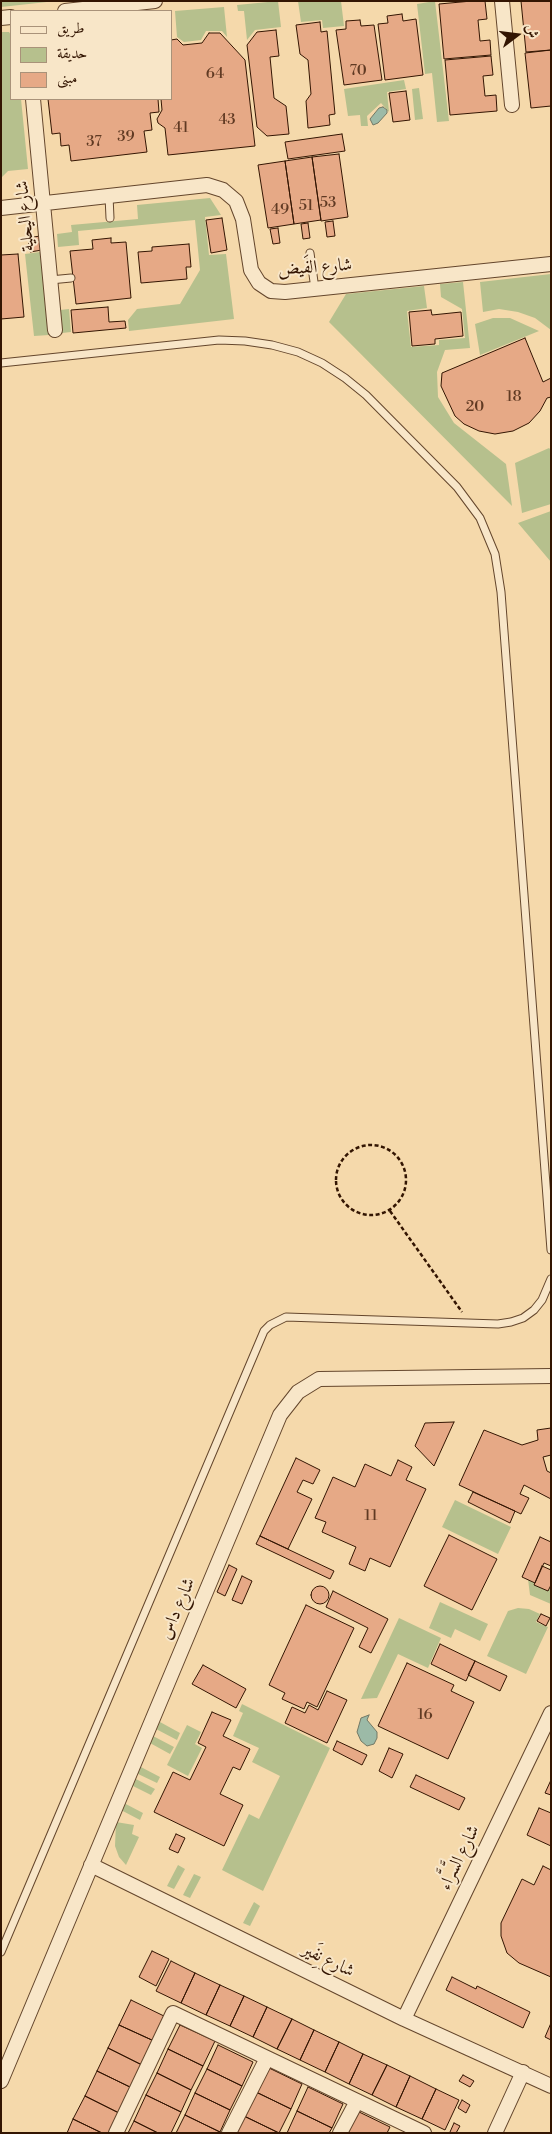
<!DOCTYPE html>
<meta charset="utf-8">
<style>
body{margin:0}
#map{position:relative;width:552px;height:2134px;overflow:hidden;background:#f5d9ab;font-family:"Libre Bodoni",Amiri,serif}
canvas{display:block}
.frame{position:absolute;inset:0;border:2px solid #331502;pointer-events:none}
.legend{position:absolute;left:10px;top:10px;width:162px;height:90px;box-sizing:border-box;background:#f8e6c8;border:1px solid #a99279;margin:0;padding:6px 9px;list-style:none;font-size:15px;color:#331502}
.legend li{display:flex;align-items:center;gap:10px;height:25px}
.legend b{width:25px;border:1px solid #a99279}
.north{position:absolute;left:492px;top:10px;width:50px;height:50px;-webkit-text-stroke:4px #f8e6c8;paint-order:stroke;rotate:75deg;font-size:14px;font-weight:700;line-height:20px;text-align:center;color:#331502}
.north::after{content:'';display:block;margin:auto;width:18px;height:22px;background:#331502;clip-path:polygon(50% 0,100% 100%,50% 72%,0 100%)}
</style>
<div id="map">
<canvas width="552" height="2134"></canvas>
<div class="frame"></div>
<ul class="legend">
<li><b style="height:6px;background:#f8e6c8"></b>طريق</li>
<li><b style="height:14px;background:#b6c08d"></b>حديقة</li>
<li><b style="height:14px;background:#e6a986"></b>مبنى</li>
</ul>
<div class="north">ش</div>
</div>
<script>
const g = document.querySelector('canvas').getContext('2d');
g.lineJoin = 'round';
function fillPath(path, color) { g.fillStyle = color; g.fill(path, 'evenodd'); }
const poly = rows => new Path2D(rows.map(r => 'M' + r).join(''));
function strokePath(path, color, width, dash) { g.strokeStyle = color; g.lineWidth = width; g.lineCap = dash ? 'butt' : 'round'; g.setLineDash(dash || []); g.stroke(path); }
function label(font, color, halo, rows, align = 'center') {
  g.font = font + ' "Libre Bodoni",Amiri,serif'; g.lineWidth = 4; g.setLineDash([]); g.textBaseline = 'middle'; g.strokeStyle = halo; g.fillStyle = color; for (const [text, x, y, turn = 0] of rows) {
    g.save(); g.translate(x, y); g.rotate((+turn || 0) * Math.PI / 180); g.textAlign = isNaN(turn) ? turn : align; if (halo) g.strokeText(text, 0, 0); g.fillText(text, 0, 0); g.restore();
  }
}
fillPath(poly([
 [1,1,56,1,1,7],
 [278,1,281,27,255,30,247,40,244,11,238,11,237,5],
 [298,1,341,1,344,26,323,28,322,20,301,22],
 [435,1,449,121,437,122,432,73,425,74,417,4],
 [224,7,227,37,222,31,206,31,201,40,184,42,177,37,175,11],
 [1,32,9,32,11,35,11,99,21,99,28,169,8,171,1,178],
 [404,80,406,89,387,92,389,112,381,103,367,116,368,126,361,126,360,115,348,116,344,89],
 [419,88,423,119,415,120,412,89],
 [210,198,221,215,205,217,209,255,226,254,234,319,129,331,128,320,137,309,180,304,200,270,195,220,78,231,79,245,58,247,57,234,72,232,71,225,138,219,137,205],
 [40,252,49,335,34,336,25,254],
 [551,274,551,330,535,318,518,312,499,309,483,312,480,282],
 [463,282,470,348,445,350,437,372,438,397,454,423,506,464,512,506,329,322,346,294,424,286,427,308,407,311,411,347,439,345,439,340,465,338,462,309,441,297,440,284],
 [69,309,71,332,62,333,60,310],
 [493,318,510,318,539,331,480,355,475,324],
 [549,448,551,450,551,504,522,513,515,463],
 [551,511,551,562,518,523],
 [455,1500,511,1527,498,1554,442,1527],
 [528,1579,551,1590,551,1604,530,1595],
 [440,1602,488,1624,480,1641,455,1629,451,1638,429,1628],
 [518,1608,529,1609,540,1614,536,1622,548,1627,526,1674,487,1656,508,1611],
 [399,1618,441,1638,428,1668,398,1654,377,1698,361,1699],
 [242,1704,330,1748,263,1891,222,1870,249,1814,259,1819,280,1776,252,1762,259,1748,233,1736,243,1713,239,1711],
 [160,1722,180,1733,177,1740,156,1729],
 [187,1725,201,1732,195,1744,202,1748,188,1776,167,1765],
 [153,1736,174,1747,170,1754,150,1743],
 [139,1766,160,1777,157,1783,136,1773],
 [134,1778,155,1789,151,1795,131,1785],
 [122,1802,143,1813,140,1820,119,1809],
 [116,1822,134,1825,132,1834,139,1837,126,1865,119,1857,115,1846],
 [178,1865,185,1869,174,1889,167,1886],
 [194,1874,201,1877,190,1898,183,1895],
 [254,1902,260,1906,250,1926,243,1923]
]), '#b6c08d');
const water = poly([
 [383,107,387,110,387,113,378,123,373,125,370,119,379,108,383,107],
 [369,1715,367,1720,377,1732,377,1738,374,1744,367,1746,361,1741,357,1732,361,1718,369,1715]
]);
fillPath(water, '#9cbaa7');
strokePath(water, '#727865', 1);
const building = poly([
 [472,1,485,1,487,19,478,20,480,41,490,40,491,55,444,59,439,4,472,1],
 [521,1,551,1,551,50,526,52,521,1],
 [402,14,403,21,416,19,423,75,385,80,378,24,388,23,387,16,402,14],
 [360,20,361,26,374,25,382,80,344,85,336,30,346,29,346,21,360,20],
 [320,22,321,32,327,31,335,114,329,115,330,125,308,128,306,101,311,94,308,60,300,54,296,25,320,22],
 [276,30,279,56,270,57,274,98,286,106,289,134,267,136,257,127,247,45,257,32,276,30],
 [209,33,220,33,245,60,255,146,168,155,165,128,158,123,157,119,162,110,161,99,171,99,171,40,177,39,183,45,202,43,209,33],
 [551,50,551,106,531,108,525,53,551,50],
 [491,56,493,75,483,76,485,96,496,95,497,111,450,115,445,60,491,56],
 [406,91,410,120,393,122,389,93,406,91],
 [48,99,158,99,159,112,150,113,152,130,144,131,147,152,71,161,69,145,61,146,60,133,52,134,48,99],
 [342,134,345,151,288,159,285,142,342,134],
 [339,154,348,217,321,221,312,157,339,154],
 [312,157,321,220,294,224,285,161,312,157],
 [285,161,294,224,268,228,258,165,285,161],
 [222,218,227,250,211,253,206,220,222,218],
 [333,221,335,236,327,237,325,222,333,221],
 [308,223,310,238,303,239,301,224,308,223],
 [278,228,280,243,273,244,270,229,278,228],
 [40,236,42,250,30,252,28,238,40,236],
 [111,238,111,243,126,242,131,298,76,304,70,251,93,249,92,240,111,238],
 [189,244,191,267,186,267,187,279,141,283,138,252,152,251,152,247,189,244],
 [18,254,24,317,1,319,1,255,18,254],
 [108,307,109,322,125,321,126,328,73,333,71,310,108,307],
 [431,310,432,315,461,312,463,336,435,339,435,344,412,346,409,312,431,310],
 [525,338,543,382,551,378,551,397,547,398,540,411,529,423,513,431,495,434,479,431,464,424,455,416,441,386,442,373,525,338],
 [454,1422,434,1466,415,1446,425,1423,454,1422],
 [551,1428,551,1455,543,1457,547,1471,551,1473,551,1499,524,1485,520,1494,529,1498,521,1514,459,1485,484,1430,522,1445,538,1440,537,1430,551,1428],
 [296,1458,320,1470,313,1484,303,1480,297,1492,312,1499,288,1549,260,1536,296,1458],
 [398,1460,412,1467,406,1480,426,1489,390,1567,370,1558,365,1571,349,1564,356,1547,322,1532,326,1522,315,1518,333,1477,355,1487,365,1464,391,1476,398,1460],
 [473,1492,515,1511,510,1523,468,1502,473,1492],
 [449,1535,497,1559,472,1610,424,1586,449,1535],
 [260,1536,334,1571,330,1579,256,1544,260,1536],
 [540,1537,551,1542,551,1566,544,1563,535,1583,522,1577,540,1537],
 [229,1565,237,1569,225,1596,217,1592,229,1565],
 [542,1566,551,1570,551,1585,548,1591,534,1585,542,1566],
 [242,1576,252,1581,242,1604,232,1600,242,1576],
 '311 1595a9 9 0 1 1 18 0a9 9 0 1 1-18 0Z',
 [333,1591,388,1619,371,1653,359,1647,368,1628,326,1607,333,1591],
 [306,1605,354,1628,317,1707,307,1702,304,1709,282,1699,285,1693,269,1685,306,1605],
 [541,1614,550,1618,546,1626,537,1621,541,1614],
 [440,1644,475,1661,466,1681,431,1664,440,1644],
 [475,1661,507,1676,500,1691,468,1675,475,1661],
 [407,1663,454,1685,451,1691,474,1702,448,1759,378,1726,407,1663],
 [203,1665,246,1689,236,1708,192,1684,203,1665],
 [327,1691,347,1700,327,1743,285,1723,292,1707,305,1713,309,1705,318,1710,327,1691],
 [212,1712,231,1720,223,1736,250,1749,240,1770,233,1767,220,1794,243,1805,224,1846,154,1812,173,1772,190,1780,206,1747,198,1743,212,1712],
 [337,1741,367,1755,362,1765,333,1750,337,1741],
 [389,1748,403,1754,392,1778,379,1771,389,1748],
 [416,1775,465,1798,459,1810,410,1787,416,1775],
 [551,1780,551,1795,545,1793,551,1780],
 [539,1808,551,1813,551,1846,527,1835,539,1808],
 [176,1834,185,1838,178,1853,169,1849,176,1834],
 [543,1866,551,1870,551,1977,519,1963,507,1953,501,1936,501,1923,522,1879,534,1885,543,1866],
 [152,1951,169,1959,156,1986,139,1977,152,1951],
 [171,1961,195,1973,181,2003,156,1991,171,1961],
 [195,1973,220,1985,206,2015,181,2003,195,1973],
 [452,1977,476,1989,477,1986,530,2012,523,2028,446,1990,452,1977],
 [220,1985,244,1996,230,2026,206,2015,220,1985],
 [244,1996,267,2007,253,2037,230,2026,244,1996],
 [131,2000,166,2017,154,2041,119,2025,131,2000],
 [267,2007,292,2019,277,2049,253,2037,267,2007],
 [292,2019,314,2030,300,2060,277,2049,292,2019],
 [551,2023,551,2040,545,2037,551,2023],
 [119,2025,154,2041,142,2065,108,2048,119,2025],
 [180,2025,215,2041,203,2066,168,2049,180,2025],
 [314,2030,339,2042,325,2072,300,2060,314,2030],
 [339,2042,363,2054,349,2084,325,2072,339,2042],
 [218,2045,253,2062,242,2086,207,2069,218,2045],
 [108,2048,142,2065,132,2088,97,2071,108,2048],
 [168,2049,203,2066,191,2090,157,2073,168,2049],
 [363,2054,387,2065,372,2095,349,2084,363,2054],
 [387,2065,410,2076,396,2107,372,2095,387,2065],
 [267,2067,302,2084,291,2109,256,2092,267,2067],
 [207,2069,242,2086,230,2110,195,2093,207,2069],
 [97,2071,132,2088,119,2113,85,2096,97,2071],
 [157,2073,191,2090,181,2112,146,2095,157,2073],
 [463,2075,474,2081,470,2087,459,2081,463,2075],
 [410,2076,436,2089,422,2119,396,2107,410,2076],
 [308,2087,343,2104,332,2128,297,2111,308,2087],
 [436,2089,459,2100,445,2130,422,2119,436,2089],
 [256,2092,291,2109,279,2133,244,2116,256,2092],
 [195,2093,230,2110,220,2132,185,2115,195,2093],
 [146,2095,181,2112,171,2133,158,2133,134,2121,146,2095],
 [85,2096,119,2113,110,2133,102,2133,73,2119,85,2096],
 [462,2100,470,2105,466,2113,458,2108,462,2100],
 [355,2110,390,2127,387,2133,344,2133,355,2110],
 [297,2111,332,2128,329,2133,287,2133,297,2111],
 [185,2115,220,2132,219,2133,176,2133,185,2115],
 [244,2116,279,2133,236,2133,244,2116],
 [73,2119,102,2133,67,2133,73,2119],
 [134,2121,158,2133,128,2133,134,2121],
 [454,2123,460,2126,456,2133,451,2133,450,2132,454,2123]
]);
fillPath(building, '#e6a986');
strokePath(building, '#331502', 1);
const lane = poly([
 [109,196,110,218],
 [310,253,315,289],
 [50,280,71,278],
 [1,363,219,340,245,341,272,345,298,352,322,363,345,378,366,395,457,487,480,518,495,554,501,592,551,1250],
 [1,1952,264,1331,270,1325,286,1317,498,1324,511,1322,523,1318,534,1310,542,1300,551,1279]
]);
const street = poly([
 [502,1,512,105],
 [65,11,155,1],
 [1,18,11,17],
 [33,99,55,330],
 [1,208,207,185,223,190,236,201,243,219,251,270,259,283,271,291,285,292,551,264],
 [91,1865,404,2019,551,2086],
 [404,2019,551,1713],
 [1,2081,280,1415,298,1392,319,1379,551,1376],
 [116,2133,173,2013,424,2133],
 [229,2133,267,2058],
 [340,2133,357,2101],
 [495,2133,523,2072]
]);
strokePath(lane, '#64462c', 9);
strokePath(street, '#64462c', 16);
strokePath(poly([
 '336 1180a35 35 0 1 1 70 0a35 35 0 1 1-70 0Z',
 [390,1211,462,1312]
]), '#331502', 2.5, [4, 2.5]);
strokePath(lane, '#f8e6c8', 7);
strokePath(street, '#f8e6c8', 14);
label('15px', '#603a23', null, [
 ["70",358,71],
 ["64",215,74],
 ["43",227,120],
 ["41",181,128],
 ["39",126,137],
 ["37",94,142],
 ["53",328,203],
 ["51",306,206],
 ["49",280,210],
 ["18",514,397],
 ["20",475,407],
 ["11",371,1516],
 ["16",425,1715]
]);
label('18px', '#331502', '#f8e6c8', [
 ["شارع اليحلية",26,216,-95],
 ["شارع الفَيض",315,268,-4],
 ["شارع داس",178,1609,-67],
 ["شارع السَّرَّاء",460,1858,-64],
 ["شارع نِفَير",328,1961,26]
]);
</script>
